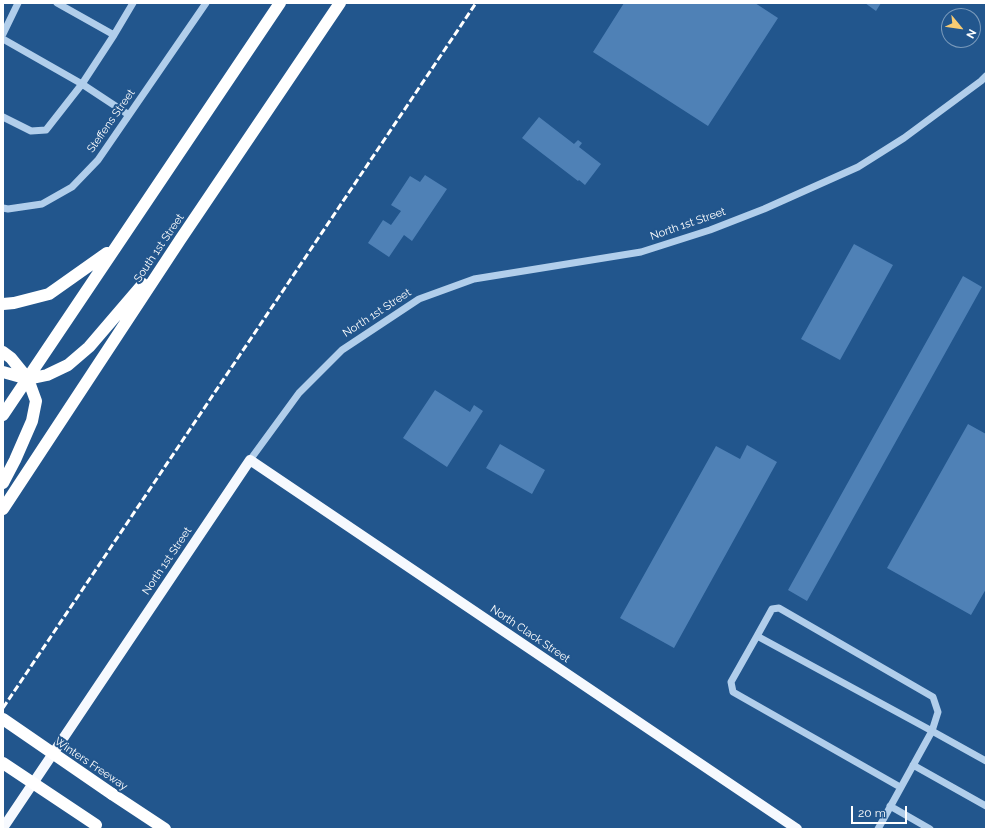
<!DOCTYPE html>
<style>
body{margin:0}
#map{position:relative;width:989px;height:832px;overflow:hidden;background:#22568d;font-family:Raleway,sans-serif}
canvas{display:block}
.frame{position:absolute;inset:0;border:4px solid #fff;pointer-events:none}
.north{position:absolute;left:941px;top:8px;width:40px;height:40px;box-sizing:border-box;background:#22568d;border:1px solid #7a9abb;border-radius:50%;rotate:119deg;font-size:11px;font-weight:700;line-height:16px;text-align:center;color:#fff}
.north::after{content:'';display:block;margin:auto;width:14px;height:18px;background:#f7cb73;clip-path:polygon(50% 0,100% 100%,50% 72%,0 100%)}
.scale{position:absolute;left:851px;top:806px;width:56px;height:18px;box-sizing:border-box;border:2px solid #fff;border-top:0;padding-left:5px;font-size:12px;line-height:14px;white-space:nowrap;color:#fff;-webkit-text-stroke:3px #22568d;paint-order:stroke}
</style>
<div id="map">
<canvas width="989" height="832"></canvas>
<div class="frame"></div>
<div class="north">N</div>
<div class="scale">20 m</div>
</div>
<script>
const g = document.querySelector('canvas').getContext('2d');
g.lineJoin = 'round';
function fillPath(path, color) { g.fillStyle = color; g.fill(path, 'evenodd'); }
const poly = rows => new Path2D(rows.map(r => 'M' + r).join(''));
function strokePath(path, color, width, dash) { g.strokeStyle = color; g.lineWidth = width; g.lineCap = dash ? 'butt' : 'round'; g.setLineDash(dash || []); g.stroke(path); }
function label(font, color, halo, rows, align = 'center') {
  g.font = font + ' Raleway,sans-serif'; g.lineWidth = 4; g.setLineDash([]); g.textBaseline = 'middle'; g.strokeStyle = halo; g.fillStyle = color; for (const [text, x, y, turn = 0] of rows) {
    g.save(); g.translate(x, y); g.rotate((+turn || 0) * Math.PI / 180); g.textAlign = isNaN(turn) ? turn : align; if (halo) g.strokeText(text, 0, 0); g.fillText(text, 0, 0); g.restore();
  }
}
fillPath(poly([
 [624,3,755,3,778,18,708,126,593,52],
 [865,3,881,3,876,11],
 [539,117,574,144,578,140,582,143,579,147,601,164,585,185,579,180,578,181,522,138],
 [425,175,447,189,412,241,404,235,389,257,368,243,383,220,391,225,401,211,391,205,410,176,420,182],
 [854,244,893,265,840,360,801,339],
 [963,276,982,287,807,601,788,590],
 [435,390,470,412,474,405,483,411,447,467,403,438],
 [968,424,986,434,986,589,971,615,887,568],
 [500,444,545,470,532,494,486,468],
 [747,445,777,462,674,648,620,618,716,446,740,459]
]), '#4f81b6');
strokePath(poly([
 [57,3,114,35],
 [3,34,18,3],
 [3,39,82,84,129,115],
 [3,117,31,131,46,130,82,84,114,35,133,3],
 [3,208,8,209,42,204,72,187,98,160,206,3],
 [250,460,299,393,342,350,419,299,474,279,641,252,710,230,764,209,858,167,904,138,981,81,986,76],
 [757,636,772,609,779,608,933,697,938,712,932,731,986,761],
 [913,765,986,806],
 [890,806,930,829],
 [878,829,932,731,757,636,731,682,733,692,900,787]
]), '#b1ceeb', 7);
strokePath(poly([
 [3,828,250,460,797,829]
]), '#f6f9fe', 10);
strokePath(poly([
 [3,304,14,303,49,294,107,253],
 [3,352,11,358,28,379,36,401,32,421,15,460,3,483],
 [3,372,28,379,47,375,68,365,89,347,143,284],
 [3,415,280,3],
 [3,509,180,240,340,3],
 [112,794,165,829]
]), '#fff', 12);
strokePath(poly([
 [3,708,476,3]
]), '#fff', 3, [7, 3]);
strokePath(poly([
 [3,719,112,794],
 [3,763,96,825]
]), '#fff', 12);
label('11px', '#fff', '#22568d', [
 ["Steffens Street",111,121,-55],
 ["North 1st Street",688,224,-19],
 ["South 1st Street",159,248,-56],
 ["North 1st Street",377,313,-33],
 ["North 1st Street",167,561,-56],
 ["North Clack Street",530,634,34],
 ["Winters Freeway",91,764,34]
]);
</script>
